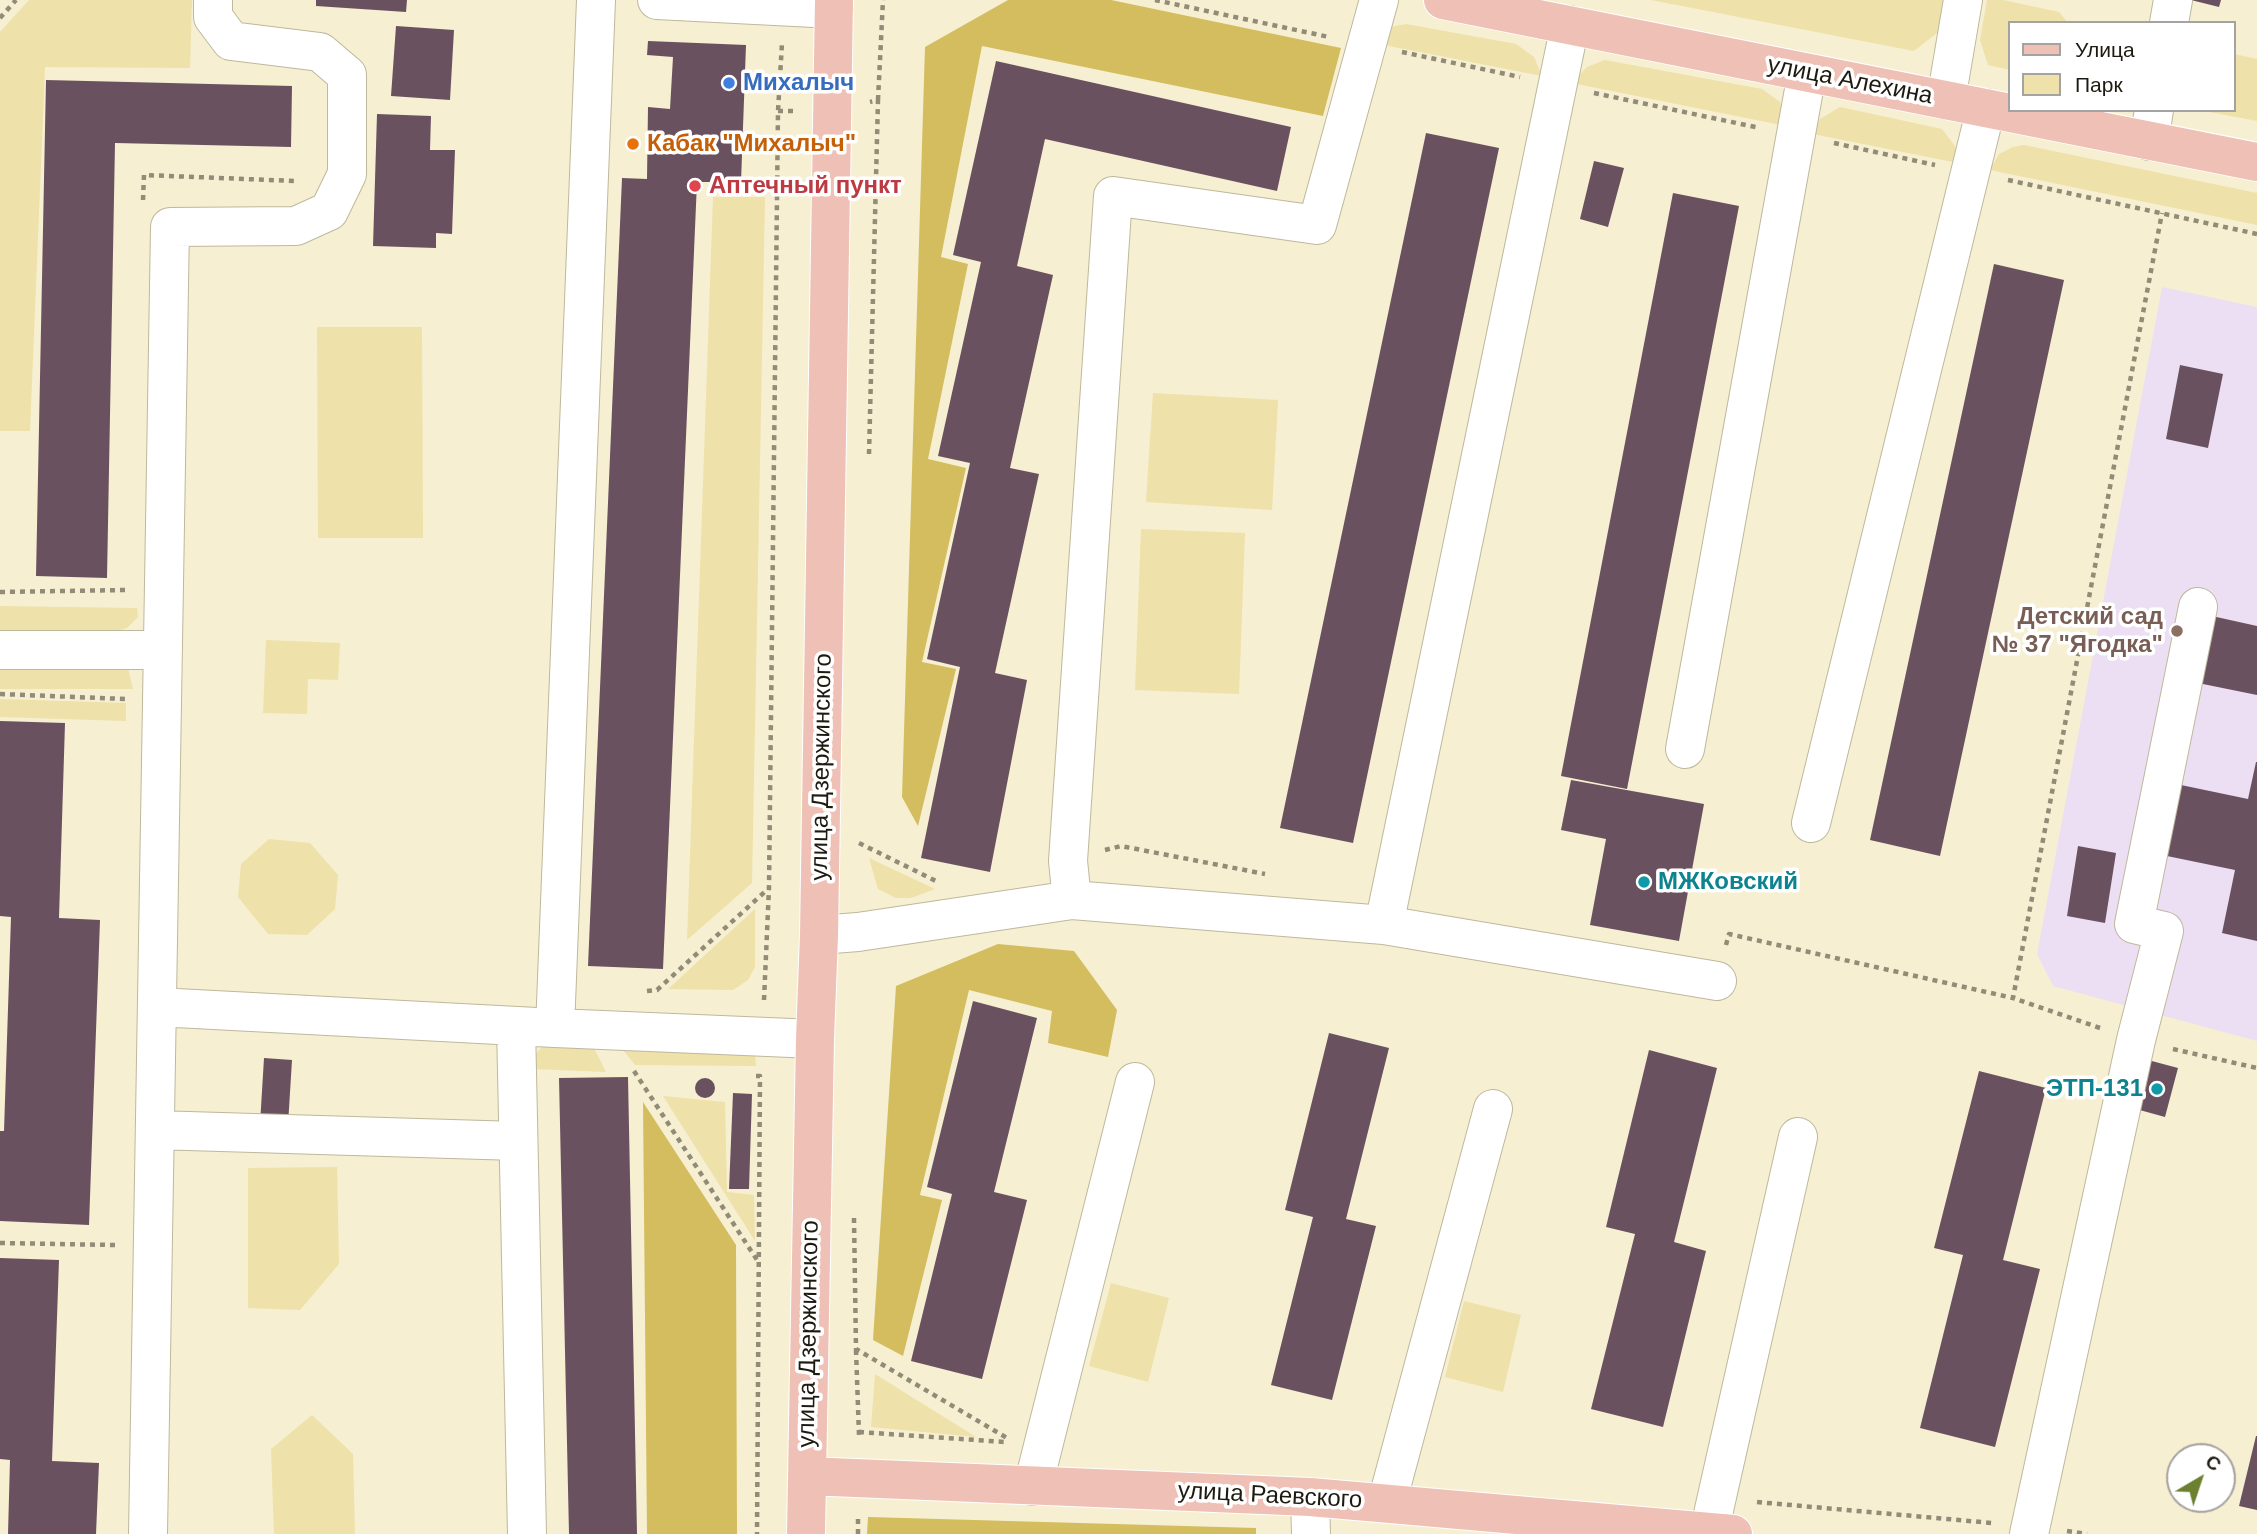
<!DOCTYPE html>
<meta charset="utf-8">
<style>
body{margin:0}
#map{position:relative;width:2257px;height:1534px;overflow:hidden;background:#f6efd2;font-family:Helvetica,sans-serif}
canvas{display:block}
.legend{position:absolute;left:2008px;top:21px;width:228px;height:91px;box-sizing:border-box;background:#fff;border:2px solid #a5a39f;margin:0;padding:9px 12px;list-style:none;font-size:21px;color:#1d1a10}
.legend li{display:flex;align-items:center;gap:14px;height:35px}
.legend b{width:35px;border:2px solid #a5a39f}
.north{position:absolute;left:2166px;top:1443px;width:70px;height:70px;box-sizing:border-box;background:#fff;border:2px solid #a5a39f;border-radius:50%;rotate:39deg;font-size:19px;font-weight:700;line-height:28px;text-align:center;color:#1d1a10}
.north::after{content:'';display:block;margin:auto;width:24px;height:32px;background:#6c8030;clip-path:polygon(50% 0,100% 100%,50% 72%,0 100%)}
</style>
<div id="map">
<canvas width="2257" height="1534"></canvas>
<ul class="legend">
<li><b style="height:9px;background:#efc0b5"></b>Улица</li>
<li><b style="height:19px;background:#eee1a9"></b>Парк</li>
</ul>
<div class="north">С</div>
</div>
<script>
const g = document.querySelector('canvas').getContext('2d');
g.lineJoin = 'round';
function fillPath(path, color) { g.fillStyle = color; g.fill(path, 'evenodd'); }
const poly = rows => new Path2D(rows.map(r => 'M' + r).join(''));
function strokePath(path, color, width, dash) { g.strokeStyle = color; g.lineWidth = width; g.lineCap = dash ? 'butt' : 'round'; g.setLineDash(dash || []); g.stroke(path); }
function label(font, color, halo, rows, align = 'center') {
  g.font = font + ' Helvetica,sans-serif'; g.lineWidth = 7; g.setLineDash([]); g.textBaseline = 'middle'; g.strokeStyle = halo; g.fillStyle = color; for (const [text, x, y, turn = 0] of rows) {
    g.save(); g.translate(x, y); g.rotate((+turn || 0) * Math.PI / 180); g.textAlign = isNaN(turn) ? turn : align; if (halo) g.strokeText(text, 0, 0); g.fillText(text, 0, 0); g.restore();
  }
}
fillPath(poly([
 [2162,287,2257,307,2257,1041,2053,986,2037,954]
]), '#eddff3');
fillPath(poly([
 [29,0,192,0,190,68,45,67,30,431,0,431,0,32],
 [1651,0,1946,0,1942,29,1914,51],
 [1987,0,2003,0,2059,12,2068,23,2010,23,2010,70,1988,65,1980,40],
 [1406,24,1516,44,1534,57,1542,76,1374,43,1390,27],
 [2234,54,2257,59,2257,121,2199,110,2234,110],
 [1605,60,1762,89,1780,102,1786,126,1572,83,1587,67],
 [1840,107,1942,129,1955,146,1958,163,1813,134,1820,119],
 [2024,145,2257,193,2257,225,1990,170,1999,154,2013,147],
 [713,197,765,197,752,883,687,940],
 [317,327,422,327,423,538,318,538],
 [1153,393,1278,400,1272,510,1146,502],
 [1141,529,1245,533,1239,694,1135,690],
 [0,606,137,608,138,617,127,628,111,633,0,633],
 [266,640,340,643,338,680,308,679,307,714,263,713],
 [0,660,128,668,133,689,0,689],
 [0,699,126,703,126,721,0,717],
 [269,839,310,843,338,875,335,909,307,935,268,934,238,897,241,864],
 [869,858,935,889,911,898,896,898,878,889],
 [755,909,755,967,748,980,733,990,668,989],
 [616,1041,754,1044,756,1066,635,1065],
 [552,1042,591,1042,606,1072,533,1069,531,1059,542,1047],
 [663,1096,725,1102,727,1192,754,1195,755,1241],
 [337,1167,339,1264,300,1310,248,1308,248,1168],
 [1111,1283,1169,1298,1148,1382,1089,1366],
 [1464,1301,1521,1315,1503,1392,1445,1377],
 [875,1374,976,1437,871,1427],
 [312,1415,353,1454,355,1534,274,1534,271,1449]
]), '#eee1a9');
fillPath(poly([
 [1008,0,1111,0,1341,48,1323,116,982,46,941,257,968,264,928,459,966,468,922,662,956,669,918,826,902,797,925,47],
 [998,944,1074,951,1117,1010,1108,1057,1048,1043,1052,1011,969,990,920,1195,942,1200,903,1356,873,1340,896,986],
 [643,1102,736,1245,737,1534,647,1534],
 [868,1517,1256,1528,1256,1534,867,1534]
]), '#d3bd5e');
fillPath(poly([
 [316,0,407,0,406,12,316,6],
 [2191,0,2221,0,2219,7],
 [396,26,454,30,450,100,391,96],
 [648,41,746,45,741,182,697,182,663,969,588,966,622,178,647,179,648,107,670,109,673,57,647,55],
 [996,61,1291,127,1277,191,1045,139,1017,266,1053,275,1010,468,1039,474,995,673,1027,680,990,872,921,858,960,667,927,659,970,463,938,456,981,262,953,255],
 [46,80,292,86,291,147,115,143,107,578,36,576],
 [377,114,431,116,430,150,455,150,452,234,436,233,436,248,373,246],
 [1426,133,1499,148,1353,843,1280,828],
 [1594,161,1624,168,1608,227,1580,219],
 [1673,193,1739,206,1627,789,1561,776],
 [1994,264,2064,280,1940,856,1870,840],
 [2180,365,2223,374,2208,448,2166,439],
 [2212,616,2257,626,2257,695,2198,683],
 [0,721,65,723,59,918,100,920,89,1225,0,1221,0,1131,4,1131,11,917,0,916],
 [2256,762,2257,762,2257,941,2222,933,2235,870,2167,856,2181,785,2248,799],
 [1571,780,1704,804,1679,941,1590,925,1606,839,1561,830],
 [2078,846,2116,853,2105,923,2067,916],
 [973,1001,1037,1018,994,1192,1027,1200,982,1379,911,1361,952,1194,927,1187],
 [1329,1033,1389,1048,1346,1219,1376,1226,1332,1400,1271,1385,1313,1217,1285,1210],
 [1649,1050,1717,1068,1674,1242,1706,1251,1663,1427,1591,1409,1635,1234,1606,1227],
 [264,1058,292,1060,288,1125,260,1124],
 [2148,1060,2178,1068,2165,1117,2136,1109],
 [1979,1071,2046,1088,2003,1260,2040,1269,1995,1447,1920,1428,1963,1255,1934,1248],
 [628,1077,637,1534,569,1534,559,1078],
 '695 1088a10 10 0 1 1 20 0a10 10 0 1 1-20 0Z',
 [733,1093,752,1094,749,1189,729,1189],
 [0,1258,59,1260,52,1461,99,1463,96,1534,8,1534,10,1460,0,1459],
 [2256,1436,2257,1436,2257,1510,2239,1506]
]), '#6a5160');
const minor = poly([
 [657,0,834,9],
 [2169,23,2173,0],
 [1946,100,1963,0],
 [2149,141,2154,110],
 [0,650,163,650],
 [1685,749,1807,73],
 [1811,823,1986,108],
 [1072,900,1068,861,1113,196,1317,225,1379,0],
 [1384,925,1570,25],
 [819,935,858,932,1072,900,1384,925,1717,981],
 [157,1007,555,1028,596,0],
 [516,1026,527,1534],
 [555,1028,815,1039],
 [155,1130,517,1141],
 [1033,1486,1135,1082],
 [1310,1497,1311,1534],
 [1387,1502,1493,1109],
 [1709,1532,1798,1137],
 [148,1534,170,227,296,226,329,211,347,174,347,75,320,52,231,41,213,17,213,0],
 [2029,1534,2136,1040,2164,931,2134,924,2198,607]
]);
const major = poly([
 [1443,0,2257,162],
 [807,1476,1310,1497,1733,1534],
 [806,1534,815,1039,819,935,834,0]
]);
strokePath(minor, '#beb89c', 40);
strokePath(major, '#fff', 40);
strokePath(poly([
 [1155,0,1329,37],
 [0,18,16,0],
 [1402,52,1520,77],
 [1594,93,1760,128],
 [878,100,883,0],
 [778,111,796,111],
 [1834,143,1935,165],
 [2008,180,2257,234],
 [143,200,144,175,296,181],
 [869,454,878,100,870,102],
 [0,592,125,590],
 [0,694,125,699],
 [859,843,936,881],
 [1105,850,1121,846,1265,874],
 [1726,945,1729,934,2013,998],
 [647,991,657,990,769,888],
 [764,1000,769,888,778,111,782,43],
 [2100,1028,2013,998,2162,213],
 [2173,1049,2257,1068],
 [634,1071,759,1263],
 [756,1076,760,1076,757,1534],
 [854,1218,856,1349,1007,1438],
 [0,1243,115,1245],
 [856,1350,859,1435],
 [859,1432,1005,1442],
 [1757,1502,1992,1523],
 [2067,1531,2087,1534],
 [858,1534,858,1514]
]), '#918b77', 4.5, [5, 5]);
strokePath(minor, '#fff', 38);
strokePath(major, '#efc0b5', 38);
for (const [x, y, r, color] of [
 [729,83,7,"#3f7fe0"],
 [633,144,7,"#e8710a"],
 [695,186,7,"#e0444e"],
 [2177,631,7,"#8d6e63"],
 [1644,882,7,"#0f9aa8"],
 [2157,1089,7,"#0f9aa8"]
]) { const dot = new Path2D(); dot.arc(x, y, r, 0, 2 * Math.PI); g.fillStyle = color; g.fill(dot); strokePath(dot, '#fff', 2.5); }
label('24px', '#1d1a10', '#fff', [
 ["улица Алехина",1850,81,11],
 ["улица Дзержинского",822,767,-89],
 ["улица Дзержинского",809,1334,-89],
 ["улица Раевского",1270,1496,3]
]);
label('bold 24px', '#366cbe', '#fff', [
 ["Михалыч",743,83]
], 'left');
label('bold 24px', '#c56008', '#fff', [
 ["Кабак \"Михалыч\"",647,144]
], 'left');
label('bold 24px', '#be3a42', '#fff', [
 ["Аптечный пункт",709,186]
], 'left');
label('bold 24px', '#785e54', '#fff', [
 ["Детский сад",2163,617],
 ["№ 37 \"Ягодка\"",2163,645]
], 'right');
label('bold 24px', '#0d838f', '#fff', [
 ["МЖКовский",1658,882],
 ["ЭТП-131",2143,1089,"right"]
], 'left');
</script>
